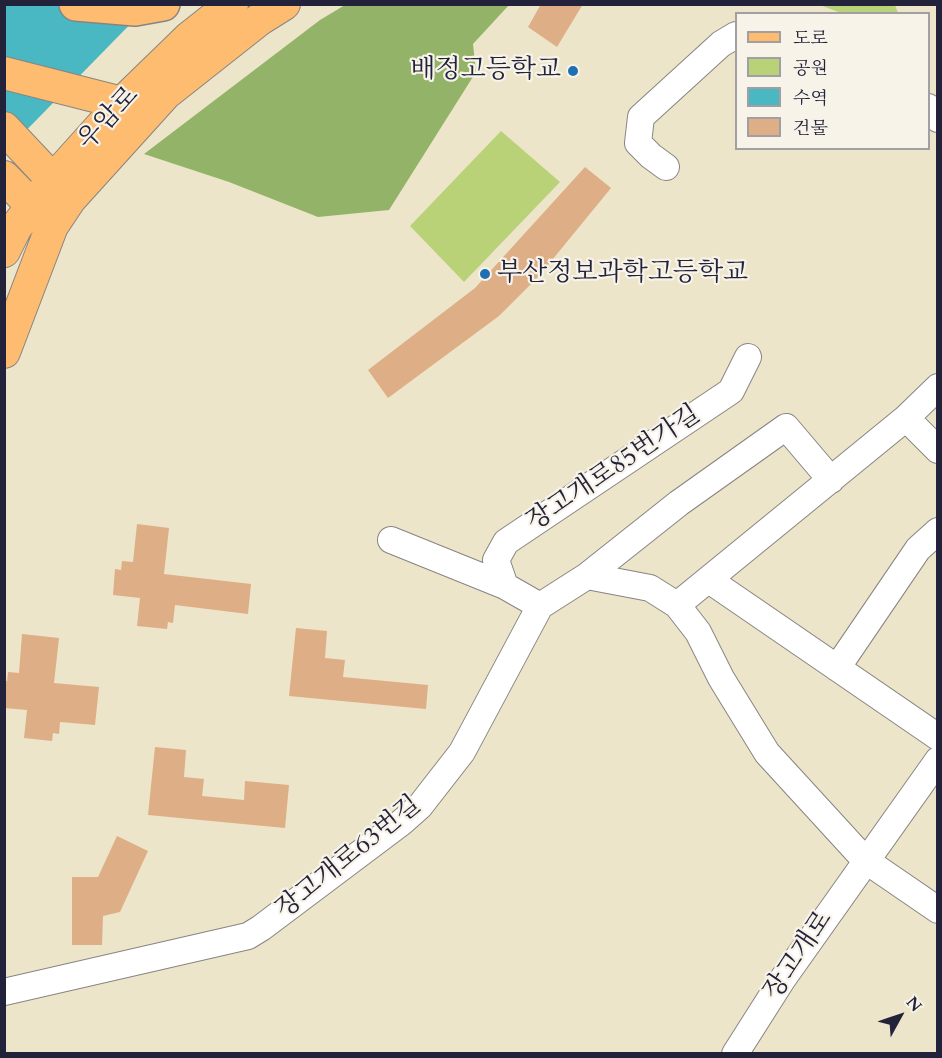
<!DOCTYPE html>
<meta charset="utf-8">
<style>
body{margin:0}
#map{position:relative;width:942px;height:1058px;overflow:hidden;background:#ede5c9;font-family:Cardo,"Noto Serif KR",serif}
canvas{display:block}
.frame{position:absolute;inset:0;border:6px solid #22223b;pointer-events:none}
.legend{position:absolute;left:735px;top:12px;width:195px;height:138px;box-sizing:border-box;background:#f7f3e8;border:2px solid #a29fa3;margin:0;padding:8px 10px;list-style:none;font-size:18px;color:#22223b}
.legend li{display:flex;align-items:center;gap:12px;height:30px}
.legend b{width:30px;border:2px solid #a29fa3}
.north{position:absolute;left:870px;top:986px;width:60px;height:60px;-webkit-text-stroke:4px #f7f3e8;paint-order:stroke;rotate:50deg;font-size:16px;font-weight:700;line-height:24px;text-align:center;color:#22223b}
.north::after{content:'';display:block;margin:auto;width:21px;height:27px;background:#22223b;clip-path:polygon(50% 0,100% 100%,50% 72%,0 100%)}
</style>
<div id="map">
<canvas width="942" height="1058"></canvas>
<div class="frame"></div>
<ul class="legend">
<li><b style="height:8px;background:#fdbc70"></b>도로</li>
<li><b style="height:16px;background:#bad277"></b>공원</li>
<li><b style="height:16px;background:#49b8c2"></b>수역</li>
<li><b style="height:16px;background:#deae86"></b>건물</li>
</ul>
<div class="north">N</div>
</div>
<script>
const g = document.querySelector('canvas').getContext('2d');
g.lineJoin = 'round';
function fillPath(path, color) { g.fillStyle = color; g.fill(path, 'evenodd'); }
const poly = rows => new Path2D(rows.map(r => 'M' + r).join(''));
function strokePath(path, color, width, dash) { g.strokeStyle = color; g.lineWidth = width; g.lineCap = dash ? 'butt' : 'round'; g.setLineDash(dash || []); g.stroke(path); }
function label(font, color, halo, rows, align = 'center') {
  g.font = font + ' Cardo,"Noto Serif KR",serif'; g.lineWidth = 4.5; g.setLineDash([]); g.textBaseline = 'middle'; g.strokeStyle = halo; g.fillStyle = color; for (const [text, x, y, turn = 0] of rows) {
    g.save(); g.translate(x, y); g.rotate((+turn || 0) * Math.PI / 180); g.textAlign = isNaN(turn) ? turn : align; if (halo) g.strokeText(text, 0, 0); g.fillText(text, 0, 0); g.restore();
  }
}
fillPath(poly([
 [820,5,895,5,898,13,841,13],
 [501,131,560,182,464,282,410,226]
]), '#bad277');
fillPath(poly([
 [345,5,509,5,473,44,476,72,389,210,318,217,229,182,144,154,320,20]
]), '#93b468');
fillPath(poly([
 [5,5,149,5,5,152]
]), '#49b8c2');
fillPath(poly([
 [541,4,583,4,557,47,528,27],
 [585,167,611,188,539,276,499,316,388,398,368,370,475,288],
 [137,524,169,528,164,574,251,584,248,614,175,605,173,623,168,622,167,629,137,626,140,598,113,595,115,569,121,570,122,561,133,562],
 [296,628,327,631,325,658,345,660,343,677,428,685,426,709,289,696],
 [22,634,59,638,54,683,99,687,95,725,60,722,59,734,53,733,52,741,24,738,27,710,4,708,4,681,7,681,8,672,19,673],
 [155,747,186,750,184,777,204,779,202,796,244,800,245,781,289,785,285,828,148,815],
 [117,836,148,851,120,912,103,916,102,945,72,945,72,877,98,877]
]), '#deae86');
const minor = poly([
 [928,107,938,119],
 [666,167,651,156,638,143,641,117,721,44,736,35],
 [906,418,938,450],
 [391,540,505,586,540,606],
 [587,576,679,503,786,427,831,480],
 [709,580,938,737],
 [505,586,496,560,506,542,731,391,748,357],
 [677,605,906,418,938,387],
 [837,668,918,549,938,531],
 [4,992,248,936,261,928,402,822,420,806,462,752,540,606,587,576,650,588,677,605,698,632,721,678,767,753,865,860,938,910],
 [735,1054,782,980,938,760]
]);
const major = poly([
 [4,73,122,103],
 [4,128,68,196],
 [4,177,48,222],
 [4,251,16,227,53,180,122,103,190,37,232,4],
 [4,352,52,226,70,199,165,94,260,19,284,4]
]);
const highway = poly([
 [76,4,135,9,163,4]
]);
strokePath(minor, '#888482', 28);
strokePath(major, '#888482', 34);
strokePath(highway, '#888482', 36);
strokePath(minor, '#fff', 26);
strokePath(major, '#fdbc70', 32);
strokePath(highway, '#fdbc70', 33);
for (const [x, y, r, color] of [
 [573,71,6,"#1f6fb2"],
 [485,274,6,"#1f6fb2"]
]) { const dot = new Path2D(); dot.arc(x, y, r, 0, 2 * Math.PI); g.fillStyle = color; g.fill(dot); strokePath(dot, '#f7f3e8', 2); }
label('26px', '#22223b', '#f7f3e8', [
 ["배정고등학교",561,71],
 ["부산정보과학고등학교",497,274,"left"]
], 'right');
label('26px', '#22223b', '#f7f3e8', [
 ["우암로",109,119,-47],
 ["장고개로85번가길",614,469,-34],
 ["장고개로63번길",349,858,-39],
 ["장고개로",799,956,-56]
]);
</script>
